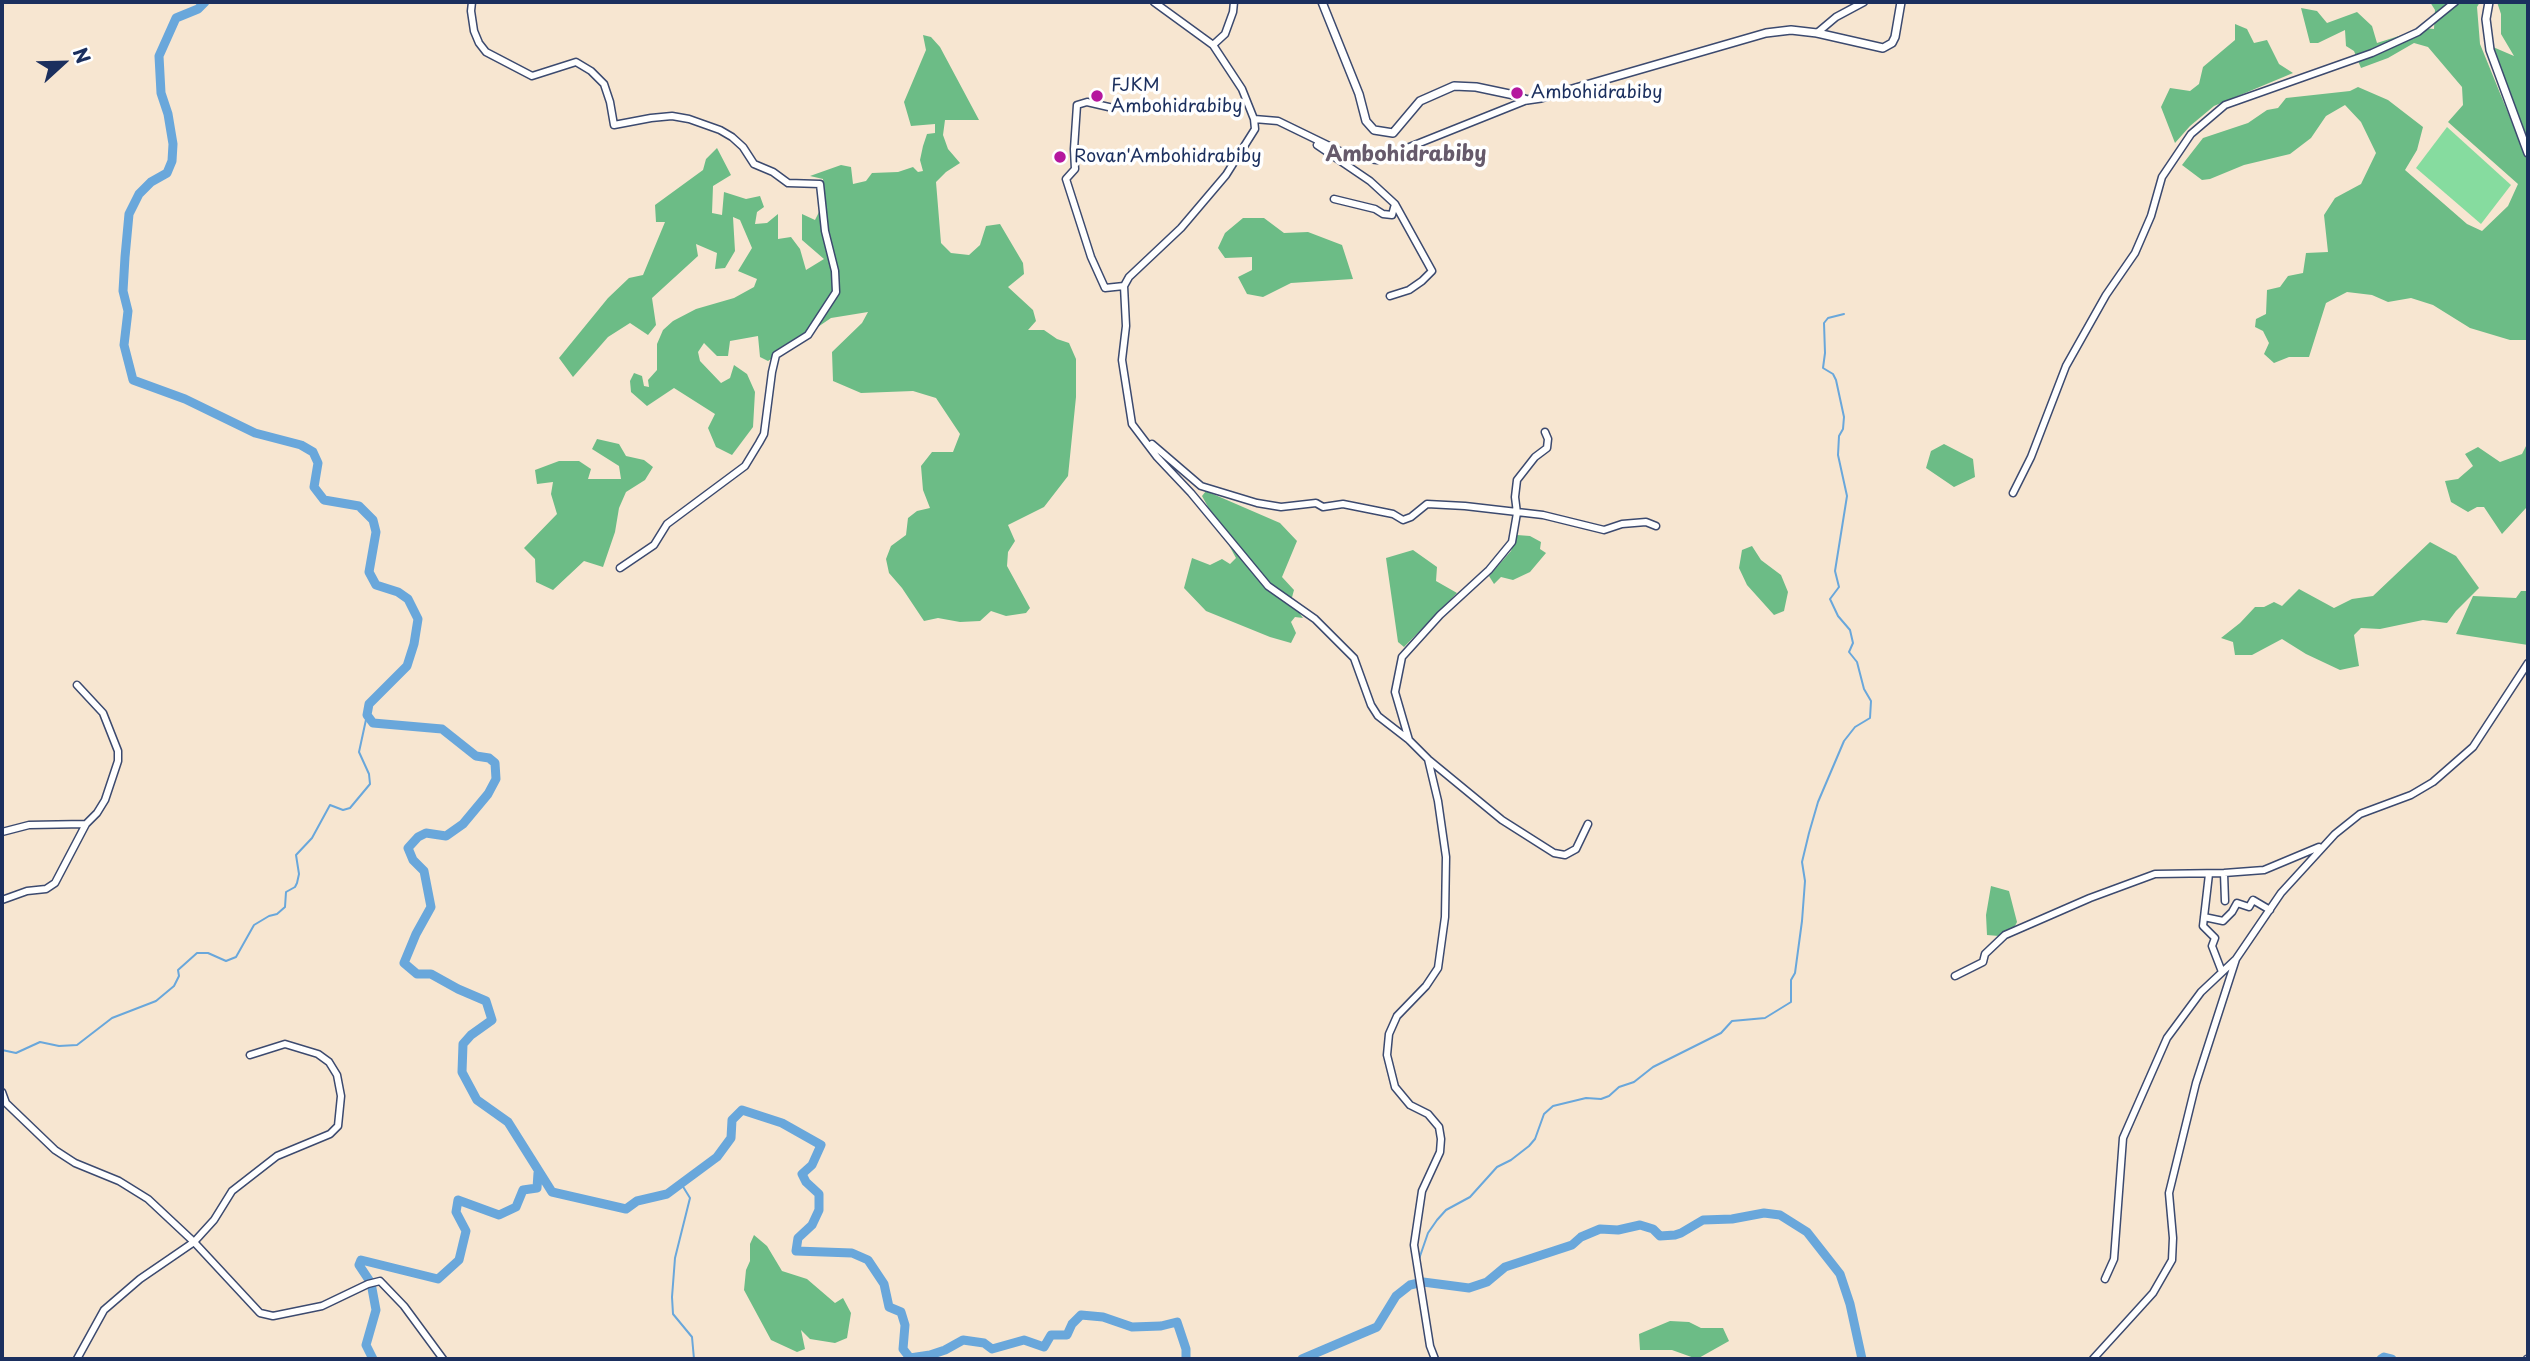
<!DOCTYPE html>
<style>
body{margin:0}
#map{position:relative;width:2530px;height:1361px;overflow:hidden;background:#f7e6d1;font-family:"Playpen Sans",sans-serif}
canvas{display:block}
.frame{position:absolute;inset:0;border:4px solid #1b2f5e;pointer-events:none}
.north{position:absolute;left:28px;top:28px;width:70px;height:70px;-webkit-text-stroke:5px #fff;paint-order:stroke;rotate:68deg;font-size:19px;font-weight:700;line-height:28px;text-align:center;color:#1b2f5e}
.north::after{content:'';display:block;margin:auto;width:24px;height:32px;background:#1b2f5e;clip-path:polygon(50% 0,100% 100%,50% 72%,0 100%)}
</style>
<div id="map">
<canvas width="2530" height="1361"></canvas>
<div class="frame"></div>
<div class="north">N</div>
</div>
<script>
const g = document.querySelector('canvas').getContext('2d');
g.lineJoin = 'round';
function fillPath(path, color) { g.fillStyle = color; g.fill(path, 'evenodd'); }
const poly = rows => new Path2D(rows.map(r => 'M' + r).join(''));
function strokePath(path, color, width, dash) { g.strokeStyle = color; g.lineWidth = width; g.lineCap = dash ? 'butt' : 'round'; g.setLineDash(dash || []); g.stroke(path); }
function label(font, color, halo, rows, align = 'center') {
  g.font = font + ' "Playpen Sans",sans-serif'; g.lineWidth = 7; g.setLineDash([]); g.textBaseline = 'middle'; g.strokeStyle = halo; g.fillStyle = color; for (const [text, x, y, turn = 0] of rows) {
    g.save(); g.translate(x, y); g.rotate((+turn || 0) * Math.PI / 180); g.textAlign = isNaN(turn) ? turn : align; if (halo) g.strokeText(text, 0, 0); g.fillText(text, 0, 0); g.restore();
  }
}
fillPath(poly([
 [2447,127,2511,185,2481,224,2416,168]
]), '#86dc9f');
fillPath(poly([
 [2430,2,2480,2,2477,7,2480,44,2528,162,2528,340,2510,340,2470,328,2433,305,2411,298,2388,302,2372,295,2347,292,2326,303,2309,357,2289,357,2274,363,2264,354,2269,343,2263,331,2255,327,2256,319,2266,314,2267,290,2280,287,2288,276,2303,273,2306,253,2328,252,2324,215,2335,198,2361,184,2376,153,2361,122,2345,105,2326,116,2311,138,2290,154,2244,165,2210,179,2202,180,2182,165,2203,138,2248,123,2267,110,2278,108,2286,98,2350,91,2358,87,2388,100,2423,127,2417,150,2405,170,2467,224,2482,231,2508,206,2518,184,2448,122,2463,105,2462,87,2428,47,2414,43,2388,58,2361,68,2354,51,2346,46,2345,30,2318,43,2310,43,2301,8,2317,11,2327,23,2357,12,2372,26,2377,43,2424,28,2434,29,2435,10],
 [2497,2,2528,2,2528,148,2493,47,2514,56,2501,34,2501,14],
 [2235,24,2247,29,2254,43,2267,40,2279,64,2293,73,2214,106,2190,126,2175,143,2161,107,2170,88,2190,91,2199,84,2203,67,2235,40],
 [923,35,931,37,940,47,979,120,945,120,943,135,948,149,960,163,946,172,936,182,941,243,951,253,969,255,980,245,986,226,1000,224,1023,263,1024,274,1008,287,1033,310,1036,321,1028,330,1044,330,1057,339,1069,343,1076,359,1076,397,1068,476,1044,507,1008,525,1015,541,1008,552,1007,566,1030,608,1026,613,1006,616,991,611,980,621,960,622,938,618,924,621,902,588,889,573,886,559,891,546,906,535,908,518,917,511,930,508,923,490,921,466,932,452,953,452,960,434,936,398,913,391,861,393,833,381,832,352,862,323,868,312,831,318,768,361,760,357,758,336,730,341,728,356,717,356,704,343,698,352,700,361,721,383,730,378,734,365,747,374,755,392,753,427,732,455,716,447,708,428,715,414,674,388,647,406,631,392,630,381,634,373,642,376,644,386,649,387,648,380,657,370,657,344,663,330,673,321,696,309,734,298,754,287,757,279,738,271,752,248,740,220,733,217,735,251,725,268,715,269,717,253,696,244,698,256,652,298,656,325,648,335,630,323,608,337,573,377,559,358,608,298,629,278,643,275,665,222,656,222,655,205,703,170,706,159,717,148,731,175,713,186,712,213,722,215,724,192,746,199,760,196,764,207,757,212,755,224,767,223,778,214,778,239,791,237,800,249,806,270,824,259,802,240,802,214,815,220,825,200,823,179,810,176,841,165,851,167,853,184,866,181,872,173,898,172,913,167,918,172,923,171,920,160,923,146,927,134,935,133,935,124,911,126,904,102,926,50],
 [1243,218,1264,218,1284,233,1308,232,1342,245,1353,279,1291,283,1263,297,1247,294,1238,277,1252,270,1252,257,1225,258,1218,248,1225,233],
 [597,439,619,444,626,456,644,460,653,467,645,480,626,492,619,508,615,532,603,567,584,561,553,590,536,582,535,559,524,548,557,514,551,494,553,482,537,484,535,470,559,461,579,461,591,469,588,479,621,479,619,466,592,449],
 [2528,442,2528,510,2526,508,2502,534,2484,507,2477,507,2468,512,2451,502,2445,481,2458,479,2473,466,2465,454,2478,447,2500,462,2522,454],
 [1944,444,1973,459,1975,477,1954,487,1926,468,1931,451],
 [1206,491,1280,523,1297,541,1282,577,1294,590,1291,601,1303,618,1295,617,1291,622,1296,633,1291,643,1270,637,1206,611,1184,588,1192,558,1210,565,1222,559,1230,564,1236,558,1202,496],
 [1517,535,1530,536,1541,542,1540,549,1546,553,1530,572,1513,580,1501,577,1494,584,1489,576,1511,551],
 [2430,542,2456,556,2479,588,2456,611,2447,623,2423,620,2380,629,2361,628,2354,635,2359,666,2340,670,2306,654,2282,639,2252,655,2235,655,2233,642,2221,638,2240,623,2255,607,2264,607,2274,602,2282,606,2299,589,2334,608,2352,599,2373,596],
 [1752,546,1761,560,1781,575,1788,592,1784,611,1774,615,1747,585,1739,568,1742,550],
 [1413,550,1437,567,1436,581,1457,593,1404,647,1398,642,1386,558],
 [2521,591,2528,591,2528,645,2456,634,2473,596,2516,598],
 [1991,886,2009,891,2017,922,2013,930,1999,936,1987,935,1986,915],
 [754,1235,767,1246,782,1271,807,1279,835,1303,843,1298,851,1313,847,1338,835,1343,810,1339,801,1330,805,1349,797,1352,771,1340,744,1290,746,1270,750,1261,750,1244],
 [1670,1321,1689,1322,1701,1328,1723,1328,1729,1341,1697,1359,1672,1350,1640,1350,1639,1334]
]), '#6cbc86');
strokePath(poly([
 [2,1050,16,1053,40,1042,59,1046,77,1045,112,1018,156,1001,174,986,179,976,178,970,197,953,208,953,226,961,236,957,254,925,269,916,277,914,285,907,286,892,295,887,297,883,299,874,296,855,312,838,330,805,343,810,350,808,370,784,369,774,359,752,367,715],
 [682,1185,690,1198,675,1258,672,1297,673,1314,692,1337,694,1359],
 [1419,1259,1428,1233,1437,1220,1446,1210,1470,1197,1497,1167,1511,1160,1529,1146,1535,1139,1544,1114,1553,1106,1586,1098,1601,1099,1609,1096,1619,1087,1634,1082,1653,1067,1721,1033,1732,1021,1765,1018,1791,1002,1791,980,1795,973,1802,921,1805,881,1802,862,1809,833,1818,802,1844,741,1855,727,1870,718,1871,701,1864,689,1857,662,1849,652,1853,643,1850,630,1838,616,1830,599,1839,587,1835,571,1847,496,1838,455,1839,436,1843,429,1844,417,1836,380,1833,374,1823,368,1825,353,1824,323,1828,318,1844,314]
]), '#69a7db', 2);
strokePath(poly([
 [205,2,198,9,176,18,159,56,161,93,168,114,173,144,172,161,167,173,151,182,139,194,129,214,125,257,123,291,128,311,124,345,133,380,185,399,255,433,301,445,313,452,318,463,314,487,324,500,359,506,373,520,376,532,369,572,376,585,398,592,408,599,418,619,414,644,407,666,369,704,367,715,373,723,442,729,476,756,489,758,495,763,496,779,488,794,463,824,446,836,426,833,418,837,408,848,413,860,424,871,431,907,416,934,404,963,417,974,431,974,458,989,486,1001,492,1020,471,1035,463,1044,462,1072,477,1100,508,1122,552,1192,626,1209,637,1201,667,1194,717,1157,731,1138,732,1120,742,1110,782,1123,821,1145,812,1165,802,1174,806,1182,819,1194,819,1210,812,1225,798,1238,796,1251,852,1253,868,1260,884,1284,889,1307,901,1312,905,1325,903,1349,910,1358,930,1355,945,1350,963,1340,984,1343,992,1349,1024,1340,1044,1347,1051,1335,1067,1335,1072,1324,1081,1315,1103,1317,1132,1327,1161,1326,1177,1322,1186,1349,1186,1359],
 [373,1359,366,1345,376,1310,371,1283,359,1265,361,1260,438,1279,459,1260,466,1231,456,1212,458,1200,499,1215,516,1207,523,1190,537,1188,538,1173],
 [1302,1359,1377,1327,1396,1296,1410,1285,1423,1282,1469,1288,1487,1282,1505,1267,1572,1245,1581,1237,1600,1229,1618,1230,1640,1225,1653,1229,1660,1236,1675,1235,1681,1233,1703,1220,1732,1219,1764,1213,1780,1215,1807,1232,1840,1274,1850,1304,1862,1359],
 [2381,1359,2384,1357,2392,1359]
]), '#69a7db', 9);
const minor = poly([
 [472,2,471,11,474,31,479,43,486,52,532,76,576,62,591,71,604,84,610,102,614,125,651,118,672,116,689,119,720,130,732,137,743,147,754,164,773,172,788,183,820,184,825,231,835,271,836,292,808,335,776,355,772,372,764,434,759,443,745,466,667,524,654,545,620,568],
 [1154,2,1213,45,1242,89,1254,119,1255,129,1226,175,1181,228,1129,277,1124,286,1126,326,1122,360,1132,424,1157,457,1191,493,1268,586,1315,619,1354,658,1371,705,1378,716,1409,740,1428,759,1438,801,1446,857,1445,917,1438,968,1426,986,1397,1016,1389,1034,1387,1055,1395,1087,1410,1105,1428,1114,1439,1127,1441,1139,1440,1152,1422,1191,1414,1245,1430,1346,1435,1359],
 [1817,33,1836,17,1864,2],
 [1213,45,1225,34,1233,12,1234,2],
 [1113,108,1087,102,1077,105,1074,149,1075,169,1066,179,1091,257,1105,288,1124,286],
 [1254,119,1278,121,1352,157,1377,160,1527,100],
 [1317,145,1370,181,1395,204,1392,215,1383,214,1375,209,1334,199],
 [1390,296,1409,290,1422,281,1432,271,1395,204],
 [1152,444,1201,486,1257,503,1281,507,1316,503,1323,507,1343,504,1393,514,1403,520,1411,517,1427,504,1465,506,1543,515,1604,530,1622,524,1646,522,1656,526],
 [2013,493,2031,457,2066,366,2106,295,2135,253,2151,216,2162,177,2191,134,2225,105,2372,53,2418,32,2455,2],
 [1409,740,1395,692,1402,657,1440,615,1489,570,1512,542,1517,513,1515,497,1517,480,1535,457,1547,448,1548,439,1545,432],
 [1429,760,1502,820,1554,853,1565,855,1576,849,1588,824],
 [2,832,29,825,86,824,97,813,105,800,118,761,118,751,103,713,77,685],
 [2224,873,2225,901],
 [2209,874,2203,926,2215,938,2212,946,2222,972],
 [2,900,27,891,46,889,55,883,86,824],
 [2204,917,2223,921,2232,912,2237,903,2249,907,2253,900,2270,910],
 [1955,976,1983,962,1985,954,2005,935,2090,898,2155,874,2224,873,2264,870,2319,847],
 [2,1092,6,1103,55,1150,75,1163,119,1181,148,1199,194,1242,260,1313,273,1316,322,1306,368,1284,380,1281,404,1306,443,1359],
 [2105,1279,2114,1259,2123,1138,2167,1038,2201,992,2235,960],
 [77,1359,104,1310,140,1279,194,1242,214,1220,232,1191,277,1156,330,1134,338,1126,341,1096,337,1075,329,1062,318,1054,285,1044,250,1055],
 [2093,1359,2153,1293,2172,1260,2173,1238,2169,1193,2196,1083,2236,959,2281,893,2335,834,2360,814,2411,795,2433,782,2473,747,2528,663],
 [2527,1359,2528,1359]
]);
const major = poly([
 [1322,2,1359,94,1366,121,1374,130,1393,133,1420,101,1454,86,1476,87,1514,95,1527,100,1541,98,1766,33,1791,30,1817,33,1883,48,1892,43,1895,37,1901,2],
 [2489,2,2486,19,2490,50,2528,153]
]);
strokePath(minor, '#3c4a6f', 9);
strokePath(major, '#3c4a6f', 10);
strokePath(minor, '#fff', 6);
strokePath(major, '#fff', 7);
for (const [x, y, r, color] of [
 [1517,93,7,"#b5179e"],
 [1097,96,7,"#b5179e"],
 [1060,157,7,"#b5179e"]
]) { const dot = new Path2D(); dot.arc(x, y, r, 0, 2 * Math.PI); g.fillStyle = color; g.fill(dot); strokePath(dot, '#fff', 2.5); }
label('18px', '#1b2f5e', '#fff', [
 ["FJKM",1111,86],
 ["Ambohidrabiby",1111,107],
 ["Ambohidrabiby",1531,93],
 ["Rovan'Ambohidrabiby",1074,157]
], 'left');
label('bold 21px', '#665a6b', '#fff', [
 ["Ambohidrabiby",1406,155]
]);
</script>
